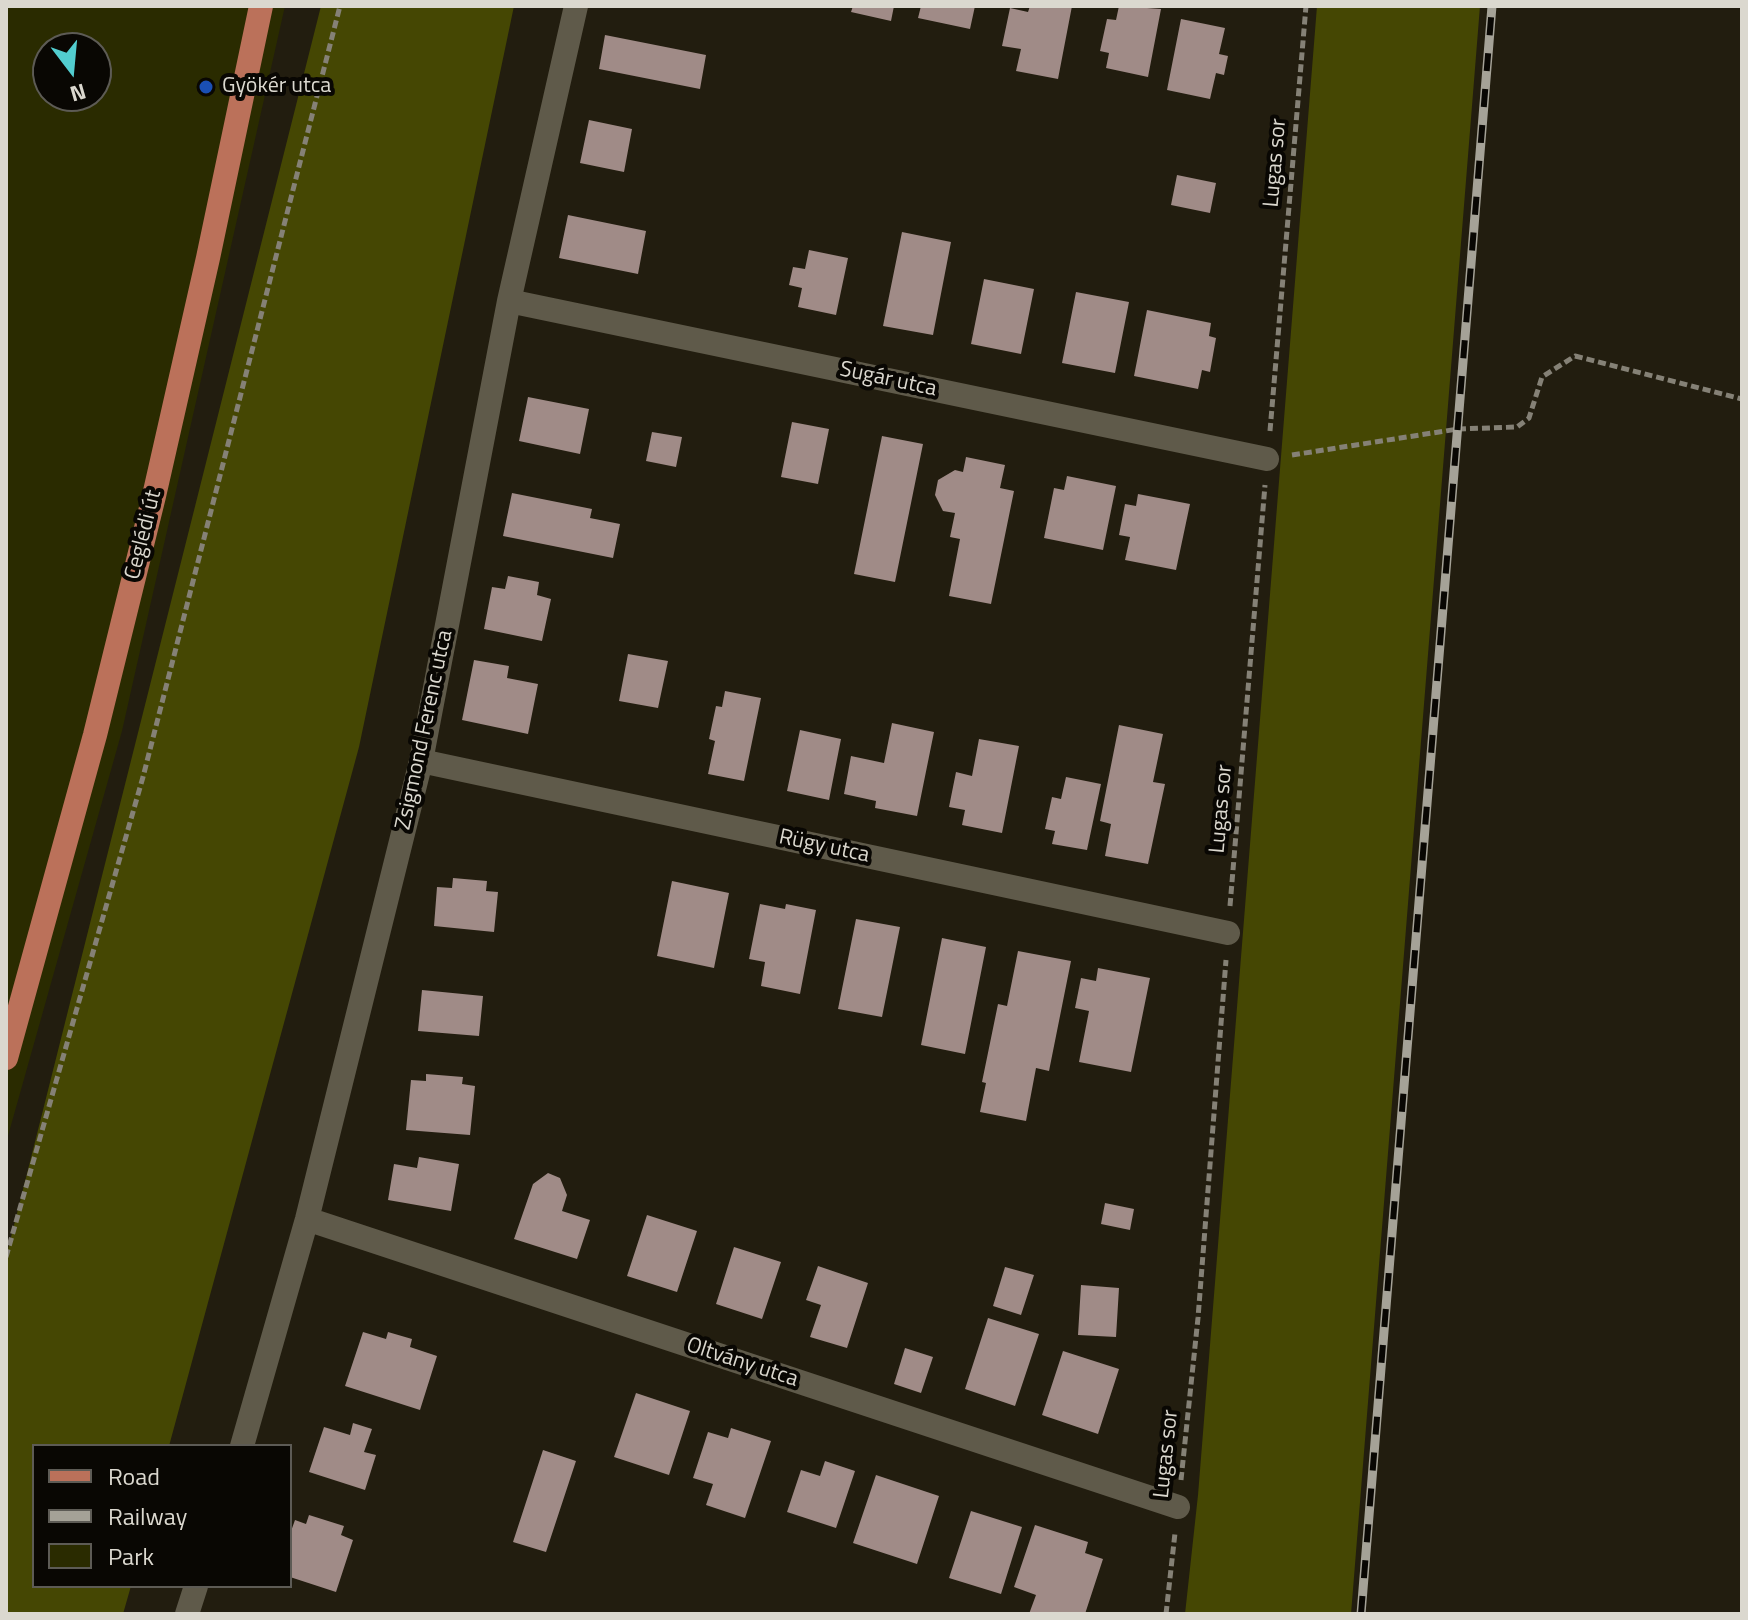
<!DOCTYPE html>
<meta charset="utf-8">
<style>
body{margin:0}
#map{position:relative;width:1748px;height:1620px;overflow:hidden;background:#221d0f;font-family:"Titillium Web",sans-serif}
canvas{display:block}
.frame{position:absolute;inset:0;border:8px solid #dbd8cf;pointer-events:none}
.legend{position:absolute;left:32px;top:1444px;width:260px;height:144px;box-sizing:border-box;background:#090703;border:2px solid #5d5b55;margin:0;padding:10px 14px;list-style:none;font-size:24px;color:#dbd8cf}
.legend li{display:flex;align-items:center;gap:16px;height:40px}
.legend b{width:40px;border:2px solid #5d5b55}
.north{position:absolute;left:32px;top:32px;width:80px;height:80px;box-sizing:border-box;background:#090703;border:2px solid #5d5b55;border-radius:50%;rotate:164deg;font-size:22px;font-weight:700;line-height:32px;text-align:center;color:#dbd8cf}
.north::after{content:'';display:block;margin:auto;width:28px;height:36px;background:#52cdcf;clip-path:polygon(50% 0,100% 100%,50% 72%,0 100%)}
</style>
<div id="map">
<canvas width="1748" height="1620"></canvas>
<div class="frame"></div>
<ul class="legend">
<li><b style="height:10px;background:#bb715a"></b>Road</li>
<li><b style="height:10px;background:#a5a297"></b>Railway</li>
<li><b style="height:22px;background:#2a2b00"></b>Park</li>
</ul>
<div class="north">N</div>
</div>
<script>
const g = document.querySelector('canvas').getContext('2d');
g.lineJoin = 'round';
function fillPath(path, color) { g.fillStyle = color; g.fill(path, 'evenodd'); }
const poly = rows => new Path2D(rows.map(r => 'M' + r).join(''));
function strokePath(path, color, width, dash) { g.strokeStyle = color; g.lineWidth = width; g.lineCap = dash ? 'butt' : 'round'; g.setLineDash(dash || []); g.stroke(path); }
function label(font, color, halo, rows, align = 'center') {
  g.font = font + ' "Titillium Web",sans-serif'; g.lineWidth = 8; g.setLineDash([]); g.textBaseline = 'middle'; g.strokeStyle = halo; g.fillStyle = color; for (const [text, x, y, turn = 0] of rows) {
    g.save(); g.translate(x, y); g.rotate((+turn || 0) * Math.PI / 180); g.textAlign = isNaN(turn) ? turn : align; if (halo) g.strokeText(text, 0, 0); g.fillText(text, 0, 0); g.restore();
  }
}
fillPath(poly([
 [6,6,285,6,122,731,6,1143],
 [48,48,96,48,96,96,48,96]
]), '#2a2b00');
fillPath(poly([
 [321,6,514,6,359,747,169,1446,34,1446,34,1586,131,1586,123,1614,6,1614,6,1257],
 [1317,6,1480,6,1351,1614,1185,1614,1198,1495]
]), '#454703');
fillPath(poly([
 [853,6,894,6,891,21,851,12],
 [921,6,975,6,970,29,918,18],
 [1030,6,1072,6,1058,79,1016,71,1021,49,1002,46,1010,8,1028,12],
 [1119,6,1161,9,1148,77,1106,68,1109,53,1100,51,1107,19,1116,20],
 [1181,19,1225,28,1219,54,1228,56,1224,75,1216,73,1210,99,1167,90],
 [605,35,706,55,700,89,599,69],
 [589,120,632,129,624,172,580,163],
 [1177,175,1216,183,1210,213,1171,205],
 [568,215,646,231,638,274,559,258],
 [902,232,951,242,933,335,883,326],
 [809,250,848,258,836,315,798,307,802,288,789,285,793,267,805,269],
 [984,279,1034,289,1021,354,971,344],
 [1076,292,1129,302,1115,373,1062,363],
 [1147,310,1211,323,1209,336,1216,338,1210,372,1202,370,1198,389,1134,376],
 [528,397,589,409,580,454,519,441],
 [792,422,829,429,818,484,781,477],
 [652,432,682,437,676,467,646,461],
 [882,436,923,444,895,582,854,574],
 [966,457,1005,465,1000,488,1014,491,991,604,949,596,960,539,950,537,955,513,943,511,935,495,938,480,955,470,963,472],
 [1067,476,1116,486,1103,550,1044,538,1054,488,1064,490],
 [512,493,592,509,590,518,620,524,613,558,503,536],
 [1138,494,1190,504,1176,570,1125,560,1130,537,1119,535,1125,504,1136,506],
 [508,576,539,582,537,595,551,599,542,641,484,629,492,587,505,589],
 [628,654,668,661,658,708,619,701],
 [474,660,509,666,507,678,538,684,528,734,462,720],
 [725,691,761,698,744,781,708,774,715,741,709,739,716,706,722,707],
 [892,723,934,732,917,816,875,808,876,801,844,794,851,756,884,763],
 [1119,725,1163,734,1153,782,1165,784,1148,864,1105,856,1111,824,1100,821],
 [800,730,841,739,829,800,787,791],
 [979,739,1019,746,1002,833,962,825,965,810,949,807,956,772,972,776],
 [1066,777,1101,784,1087,850,1052,844,1055,831,1045,829,1052,797,1061,799],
 [453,878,487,881,486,891,498,892,494,932,434,926,437,887,452,888],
 [672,881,729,893,714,968,657,956],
 [760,904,785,909,786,904,816,910,800,994,761,986,765,962,749,959],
 [856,919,900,927,882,1017,838,1009],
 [942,938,986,947,965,1054,921,1045],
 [1018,951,1071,961,1049,1071,1036,1068,1026,1121,980,1112,986,1083,982,1082,998,1004,1007,1006],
 [1098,968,1150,978,1131,1072,1079,1062,1089,1011,1075,1008,1081,978,1096,981],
 [422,990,483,996,479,1036,418,1031],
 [426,1074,463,1077,462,1084,475,1086,470,1135,406,1130,411,1080,426,1081],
 [419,1157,459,1164,451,1211,388,1200,394,1164,417,1168],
 [548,1173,560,1178,567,1195,562,1211,590,1220,577,1259,514,1239,533,1184],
 [1105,1203,1134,1209,1130,1230,1101,1224],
 [647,1215,697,1231,677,1292,627,1276],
 [734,1247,781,1262,762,1319,716,1304],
 [818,1266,868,1283,847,1348,810,1337,821,1305,806,1300],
 [1005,1267,1034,1275,1021,1315,993,1306],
 [1081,1285,1119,1288,1116,1337,1078,1335],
 [988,1318,1039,1334,1015,1406,965,1389],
 [363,1332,386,1339,388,1332,412,1339,410,1347,437,1356,420,1410,345,1386],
 [905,1348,933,1357,921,1393,894,1384],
 [1063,1351,1119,1369,1098,1434,1042,1415],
 [636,1393,690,1411,669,1475,614,1457],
 [353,1423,372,1429,364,1452,376,1455,365,1490,309,1472,324,1427,350,1435],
 [731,1428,771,1441,745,1518,706,1505,713,1484,693,1478,708,1432,728,1438],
 [543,1450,576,1461,546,1552,513,1542],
 [825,1461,855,1471,836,1528,787,1512,801,1470,820,1476],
 [876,1475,939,1496,917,1564,853,1543],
 [971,1511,1022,1527,1001,1594,949,1578],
 [309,1515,344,1526,341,1535,353,1540,336,1592,290,1577,290,1534,295,1520,306,1524],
 [1035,1525,1088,1542,1085,1553,1103,1559,1085,1614,1029,1614,1036,1595,1014,1587]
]), '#a08b87');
strokePath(poly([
 [1270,431,1306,6],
 [1292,455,1458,429,1517,427,1529,418,1542,377,1575,356,1742,399],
 [1230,906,1265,485],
 [6,1257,143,777,340,6],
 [1181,1480,1198,1318,1226,960],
 [1166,1614,1175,1533]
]), '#858176', 5, [8, 4]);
strokePath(poly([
 [509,301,1267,459],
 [421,761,1228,933],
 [307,1219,1178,1507],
 [242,1446,307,1219,421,761,509,301,576,6],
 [187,1614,196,1586]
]), '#5f5a4a', 24);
strokePath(poly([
 [6,1058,95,735,154,496,208,258,261,6]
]), '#bb715a', 24);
const rail = poly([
 [1361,1614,1492,6]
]);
strokePath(rail, '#a5a297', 9);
strokePath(rail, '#090703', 6, [18]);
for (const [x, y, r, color] of [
 [206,87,8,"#1a4fb4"]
]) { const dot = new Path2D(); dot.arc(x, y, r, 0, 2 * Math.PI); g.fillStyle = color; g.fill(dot); strokePath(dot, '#090703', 3); }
label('22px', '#dbd8cf', '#090703', [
 ["Gyökér utca",222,87]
], 'left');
label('22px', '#dbd8cf', '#090703', [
 ["Lugas sor",1276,163,-85],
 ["Sugár utca",888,380,12],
 ["Ceglédi út",144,535,-76],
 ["Zsigmond Ferenc utca",425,730,-78],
 ["Lugas sor",1222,809,-85],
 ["Rügy utca",824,847,12],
 ["Oltvány utca",742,1363,18],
 ["Lugas sor",1167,1454,-84]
]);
</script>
